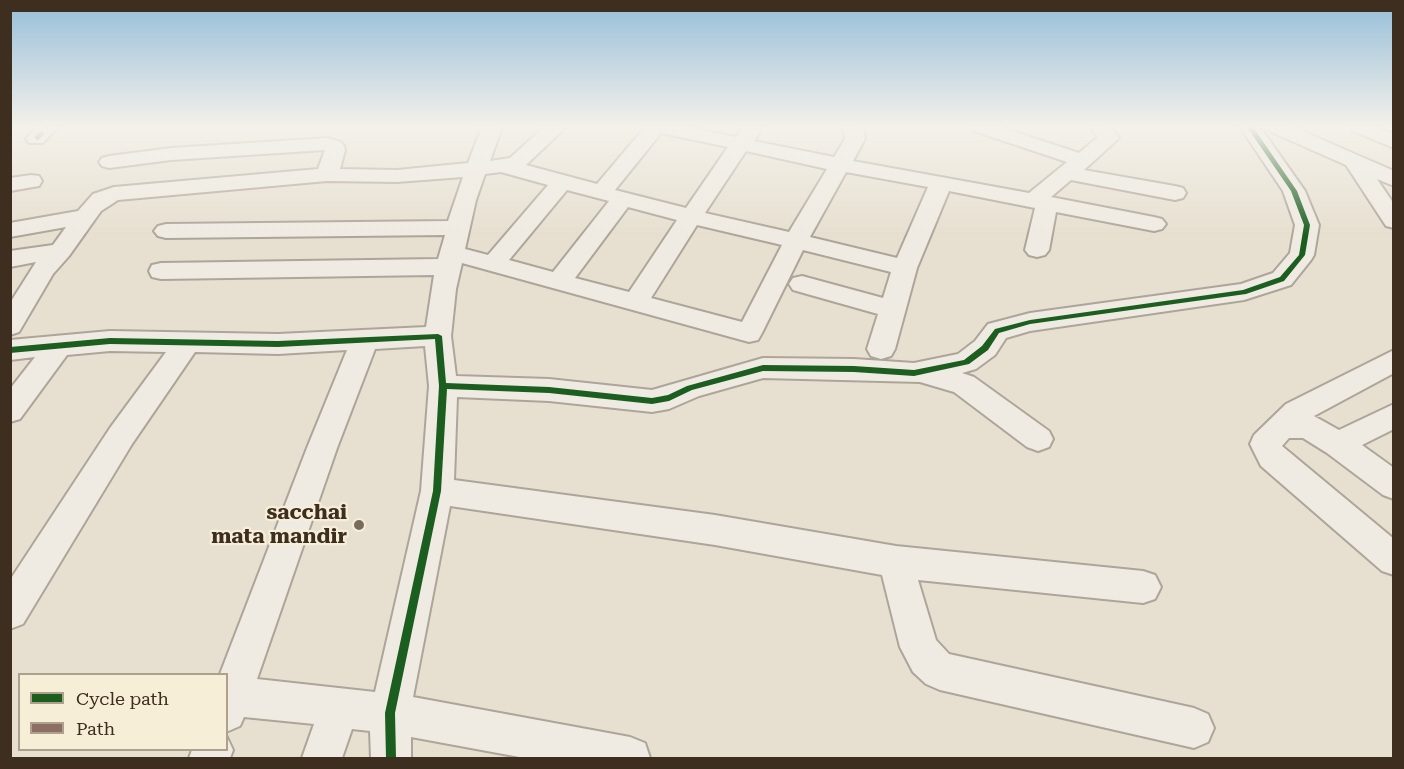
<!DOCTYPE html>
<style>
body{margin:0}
#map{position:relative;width:1404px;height:769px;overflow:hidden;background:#e7e0d1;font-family:"Roboto Serif",serif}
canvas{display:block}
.frame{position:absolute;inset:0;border:12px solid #3d2e20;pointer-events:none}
.legend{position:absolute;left:18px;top:673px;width:210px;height:78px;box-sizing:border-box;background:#f7eed8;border:2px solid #ada18e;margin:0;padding:8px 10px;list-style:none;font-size:18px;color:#3d2e20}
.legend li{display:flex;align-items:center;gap:12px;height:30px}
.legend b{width:30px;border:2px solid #ada18e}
</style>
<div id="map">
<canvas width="1404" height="769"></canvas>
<div class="frame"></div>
<ul class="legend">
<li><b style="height:8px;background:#1b5e20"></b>Cycle path</li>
<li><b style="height:8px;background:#8d6e63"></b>Path</li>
</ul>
</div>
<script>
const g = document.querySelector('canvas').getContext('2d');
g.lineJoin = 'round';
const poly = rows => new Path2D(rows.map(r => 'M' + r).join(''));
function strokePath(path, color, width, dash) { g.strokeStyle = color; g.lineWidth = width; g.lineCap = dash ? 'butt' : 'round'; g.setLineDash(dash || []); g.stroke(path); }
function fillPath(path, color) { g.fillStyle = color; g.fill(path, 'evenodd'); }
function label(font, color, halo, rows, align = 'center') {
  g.font = font + ' "Roboto Serif",serif'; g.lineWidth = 4.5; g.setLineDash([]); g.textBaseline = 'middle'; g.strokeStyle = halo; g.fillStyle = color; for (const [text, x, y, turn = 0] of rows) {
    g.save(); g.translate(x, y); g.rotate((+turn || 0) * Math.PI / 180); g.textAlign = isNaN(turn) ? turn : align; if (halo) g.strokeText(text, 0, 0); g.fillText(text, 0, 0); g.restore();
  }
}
const minor = poly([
 [37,127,58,127,43,143,29,143,26,139,37,127],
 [482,127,502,127,490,161,510,158,544,127,566,127,526,165,597,184,645,127,688,127,736,137,743,127,759,127,761,130,754,141,834,157,845,139,843,127,863,127,865,139,853,161,1029,193,1067,162,974,131,971,127,1000,127,1079,153,1098,137,1090,127,1110,127,1119,138,1084,170,1175,186,1183,188,1186,193,1183,198,1175,200,1071,180,1051,197,1154,217,1162,219,1166,224,1162,229,1154,231,1056,212,1049,250,1045,255,1037,257,1029,255,1025,250,1035,208,949,191,917,268,895,349,891,356,881,359,871,356,867,349,878,314,793,290,789,284,793,278,802,276,883,298,891,272,803,250,762,333,758,340,749,342,462,263,456,289,451,336,456,376,549,379,652,390,763,358,854,359,914,363,958,354,975,341,988,324,1030,313,1241,284,1273,273,1290,253,1295,225,1283,191,1240,127,1260,127,1305,191,1319,225,1314,255,1311,260,1291,285,1244,300,1030,331,1006,338,995,355,976,369,962,373,974,377,1049,431,1053,439,1049,447,1038,451,1027,447,954,392,920,382,763,378,699,396,669,409,652,412,549,401,457,397,454,480,715,515,896,546,1143,571,1155,575,1161,587,1155,599,1143,603,918,580,936,640,949,654,1194,708,1208,714,1214,728,1208,742,1194,748,940,690,926,684,913,672,900,647,882,575,715,545,450,506,413,697,630,737,645,743,650,758,525,758,411,737,411,758,371,758,370,731,352,729,342,758,302,758,314,724,244,717,240,726,226,732,226,674,220,674,307,448,347,350,278,354,195,352,132,444,23,624,10,629,10,580,110,428,166,352,110,351,67,355,20,419,10,422,10,389,35,357,10,360,10,340,110,331,278,334,426,327,434,275,161,279,152,277,149,271,152,265,161,263,438,259,445,235,166,238,158,236,154,231,158,226,166,224,448,221,463,177,397,182,327,181,118,200,101,211,69,256,53,274,19,332,10,335,10,303,36,262,10,267,10,251,53,245,66,227,10,237,10,223,78,211,93,194,114,187,318,169,325,150,171,160,109,168,102,166,99,162,102,158,109,156,171,148,327,138,341,142,344,146,345,150,340,169,397,170,468,163,482,127],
 [661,133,728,147,686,208,615,190,661,133],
 [746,151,827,169,789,232,705,213,746,151],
 [501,172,548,185,488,255,465,249,476,200,485,174,501,172],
 [846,172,928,187,897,258,810,237,846,172],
 [567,190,609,201,553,272,509,260,567,190],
 [628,207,677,220,629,292,575,278,628,207],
 [697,225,782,245,742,322,651,298,697,225],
 [425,346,429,386,421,491,375,692,257,679,337,448,375,349,425,346],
 [1266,127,1293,127,1394,171,1394,186,1377,179,1394,204,1394,228,1386,226,1346,165,1269,131,1266,127],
 [1350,127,1376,127,1394,134,1394,148,1353,131,1350,127],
 [31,175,39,176,42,181,39,186,10,191,10,178,31,175],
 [1394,350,1394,373,1314,416,1339,430,1394,404,1394,429,1362,445,1394,468,1394,499,1383,495,1327,453,1303,438,1289,438,1282,446,1394,539,1394,575,1382,571,1261,466,1250,444,1254,435,1286,404,1394,350],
 [226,735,233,750,230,758,189,758,192,750,226,750,226,735]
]);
strokePath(minor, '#ada599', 4);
fillPath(minor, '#efebe3');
strokePath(poly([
 [36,139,48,127]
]), '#8d6e63', 4.5, [10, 4.5]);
fillPath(poly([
 [1247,127,1253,127,1297,191,1310,225,1305,255,1284,281,1246,294,1030,324,999,333,988,350,969,364,914,376,854,372,763,371,692,390,669,401,652,404,549,393,447,389,441,491,395,713,396,758,386,758,385,713,433,491,439,386,435,339,278,347,110,344,10,353,10,347,110,338,278,341,438,334,442,336,446,383,549,387,652,398,668,395,687,386,763,365,854,366,914,370,964,360,982,346,995,329,1030,320,1243,290,1280,277,1299,255,1304,225,1291,191,1247,127]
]), '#1b5e20');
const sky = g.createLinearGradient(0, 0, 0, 235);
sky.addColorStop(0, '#96bed9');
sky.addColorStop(0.54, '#f4f1ea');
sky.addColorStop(1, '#f4f1ea00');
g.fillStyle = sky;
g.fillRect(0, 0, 1404, 235);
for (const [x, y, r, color] of [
 [359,525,6,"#786c5e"]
]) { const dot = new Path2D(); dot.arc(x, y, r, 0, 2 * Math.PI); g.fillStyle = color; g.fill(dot); strokePath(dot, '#f7eed8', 2); }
label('bold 21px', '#3d2e20', '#f7eed8', [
 ["sacchai",347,513],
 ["mata mandir",347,537]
], 'right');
</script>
